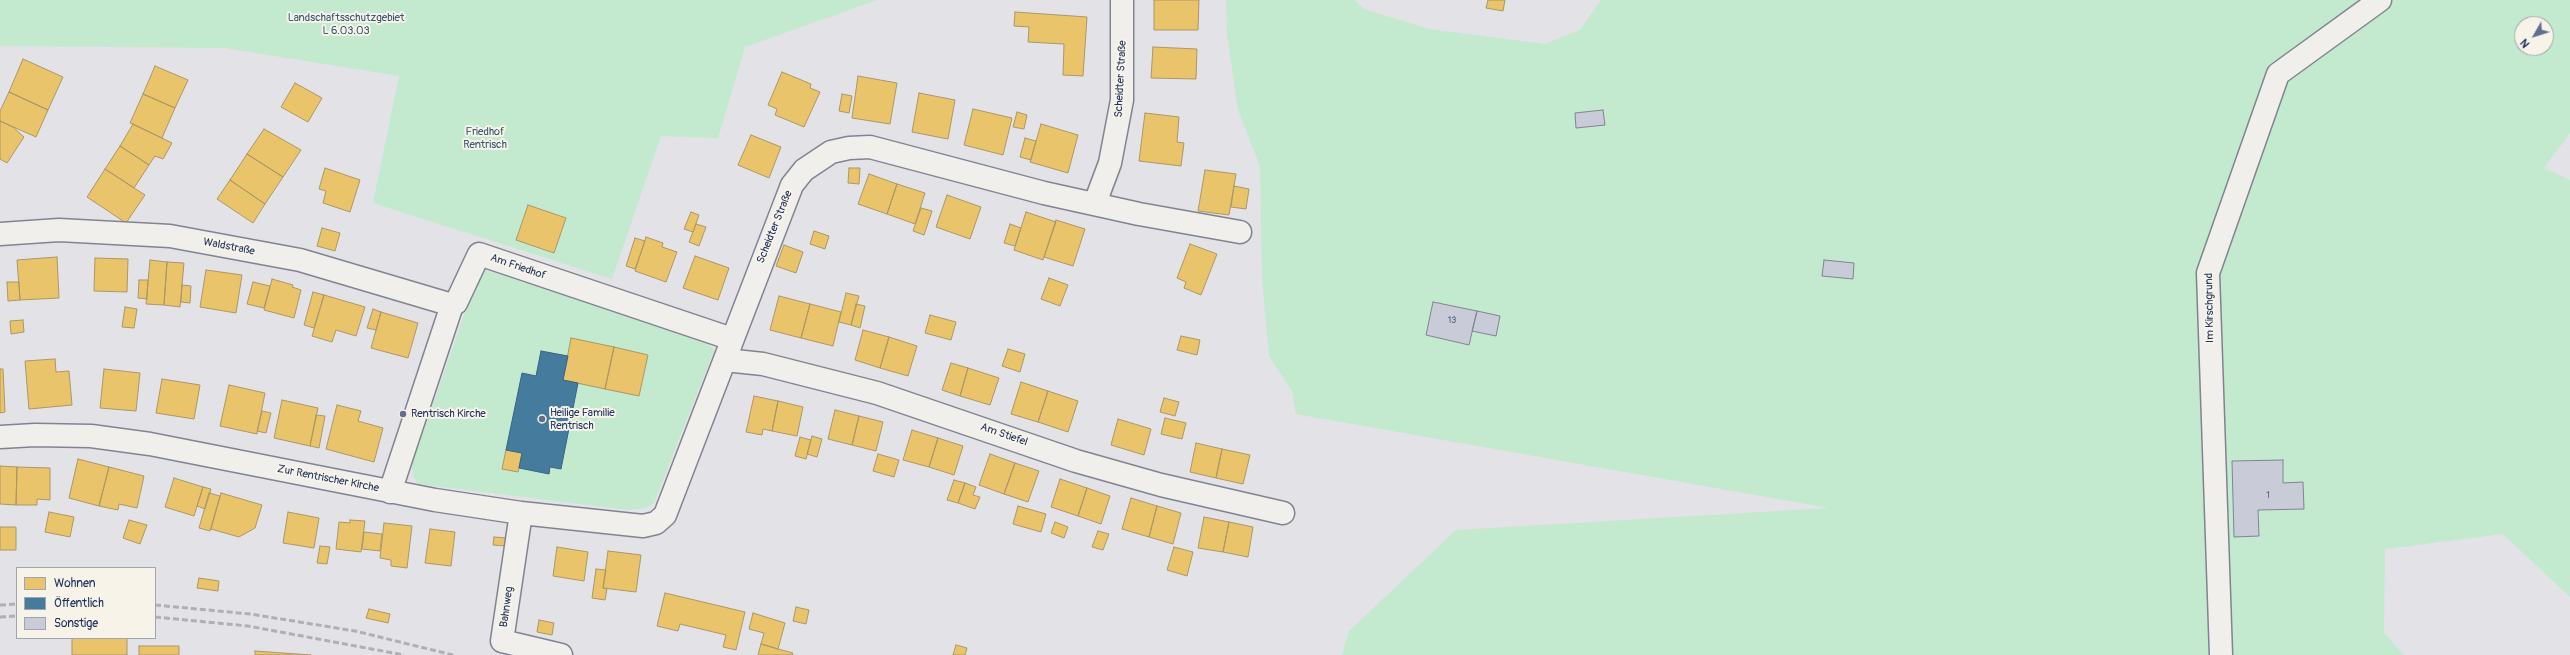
<!DOCTYPE html>
<meta charset="utf-8">
<style>
body{margin:0}
#map{position:relative;width:2570px;height:655px;overflow:hidden;background:#e3e2e7;font-family:Pangolin,sans-serif}
canvas{display:block}
.legend{position:absolute;left:16px;top:567px;width:140px;height:72px;box-sizing:border-box;background:#f7f3e8;border:1px solid #9fa5b1;margin:0;padding:5px 7px;list-style:none;font-size:12px;color:#1b2f5e}
.legend li{display:flex;align-items:center;gap:8px;height:20px}
.legend b{width:20px;border:1px solid #9fa5b1}
.north{position:absolute;left:2514px;top:16px;width:40px;height:40px;box-sizing:border-box;background:#f7f3e8;border:1px solid #9fa5b1;border-radius:50%;rotate:231deg;font-size:11px;font-weight:700;line-height:16px;text-align:center;color:#1b2f5e}
.north::after{content:'';display:block;margin:auto;width:14px;height:18px;background:#616e8e;clip-path:polygon(50% 0,100% 100%,50% 72%,0 100%)}
</style>
<div id="map">
<canvas width="2570" height="655"></canvas>
<ul class="legend">
<li><b style="height:11px;background:#e9c46a"></b>Wohnen</li>
<li><b style="height:11px;background:#457b9d"></b>Öffentlich</li>
<li><b style="height:11px;background:#cacbd9"></b>Sonstige</li>
</ul>
<div class="north">N</div>
</div>
<script>
const g = document.querySelector('canvas').getContext('2d');
g.lineJoin = 'round';
function fillPath(path, color) { g.fillStyle = color; g.fill(path, 'evenodd'); }
const poly = rows => new Path2D(rows.map(r => 'M' + r).join(''));
function strokePath(path, color, width, dash) { g.strokeStyle = color; g.lineWidth = width; g.lineCap = dash ? 'butt' : 'round'; g.setLineDash(dash || []); g.stroke(path); }
function label(font, color, halo, rows, align = 'center') {
  g.font = font + ' Pangolin,sans-serif'; g.lineWidth = 4; g.setLineDash([]); g.textBaseline = 'middle'; g.strokeStyle = halo; g.fillStyle = color; for (const [text, x, y, turn = 0] of rows) {
    g.save(); g.translate(x, y); g.rotate((+turn || 0) * Math.PI / 180); g.textAlign = isNaN(turn) ? turn : align; if (halo) g.strokeText(text, 0, 0); g.fillText(text, 0, 0); g.restore();
  }
}
fillPath(poly([
 [0,0,877,0,745,47,718,138,661,136,612,279,373,203,399,76,225,48,0,46],
 [1226,0,1355,0,1364,9,1429,29,1545,44,1580,30,1601,0,2570,0,2570,133,2544,168,2570,180,2570,597,2503,534,2385,549,2384,633,2404,655,1342,655,1349,631,1456,530,1829,508,1296,414,1292,391,1269,356,1262,278,1260,166,1238,110,1227,34],
 [2522,24,2546,24,2546,48,2522,48],
 [486,270,706,341,714,350,654,503,646,508,629,510,418,484,413,476,412,465,478,275]
]), '#c3e9cf');
const homes = poly([
 [1154,0,1199,0,1198,30,1154,30,1154,0],
 [1488,0,1505,0,1503,11,1486,8,1488,0],
 [1015,12,1087,17,1083,76,1063,75,1064,44,1028,42,1029,27,1014,26,1015,12],
 [1153,47,1197,49,1196,79,1151,78,1153,47],
 [23,59,63,77,48,110,9,92,23,59],
 [155,66,188,80,175,108,143,94,155,66],
 [782,72,811,84,810,88,820,92,804,127,775,115,777,109,768,105,782,72],
 [858,76,897,83,890,124,852,118,858,76],
 [295,83,322,98,308,122,281,107,295,83],
 [9,92,48,110,36,137,0,121,0,111,9,92],
 [919,93,955,100,948,139,912,132,919,93],
 [143,94,175,108,162,138,130,123,143,94],
 [842,94,852,96,849,113,839,111,842,94],
 [973,109,1012,118,1003,155,964,145,973,109],
 [1017,112,1027,115,1024,129,1013,127,1017,112],
 [1145,113,1179,117,1177,142,1184,143,1181,166,1139,161,1145,113],
 [0,121,13,127,24,137,7,163,0,159,0,121],
 [133,124,172,143,163,159,155,156,149,165,120,146,133,124],
 [1041,124,1078,135,1068,173,1030,162,1041,124],
 [264,129,301,150,283,177,247,154,264,129],
 [751,135,781,147,769,178,738,165,751,135],
 [1025,138,1036,141,1031,160,1020,157,1025,138],
 [120,146,149,165,134,188,105,169,120,146],
 [247,154,283,177,265,204,230,180,247,154],
 [325,168,360,180,350,212,323,203,326,191,319,189,325,168],
 [849,168,860,168,859,184,848,183,849,168],
 [105,169,145,195,126,223,87,197,105,169],
 [1205,170,1236,174,1229,215,1198,211,1205,170],
 [869,174,897,184,887,214,858,204,869,174],
 [230,180,265,204,253,223,217,199,230,180],
 [897,184,925,193,915,224,887,214,897,184],
 [1234,186,1249,189,1246,209,1231,207,1234,186],
 [947,195,981,207,970,239,936,227,947,195],
 [528,205,566,218,554,253,516,240,528,205],
 [921,208,932,211,924,235,913,231,921,208],
 [691,212,699,215,693,232,684,229,691,212],
 [1026,212,1056,222,1043,260,1014,250,1026,212],
 [1056,220,1085,229,1073,266,1044,257,1056,220],
 [696,224,706,227,699,246,689,242,696,224],
 [1010,224,1021,228,1015,246,1004,243,1010,224],
 [322,228,340,233,335,251,317,246,322,228],
 [814,231,829,236,825,249,810,244,814,231],
 [646,237,663,243,662,247,677,252,666,282,635,271,646,237],
 [635,238,645,241,635,269,626,266,635,238],
 [1190,244,1217,254,1201,295,1184,288,1186,282,1177,278,1190,244],
 [784,245,803,252,796,273,776,266,784,245],
 [695,256,729,268,718,300,683,288,695,256],
 [57,257,59,298,20,300,17,260,57,257],
 [95,258,128,259,127,292,94,291,95,258],
 [150,260,167,262,164,305,146,304,150,260],
 [167,262,184,263,180,307,164,305,167,262],
 [206,270,242,275,236,313,200,307,206,270],
 [1049,278,1068,285,1060,306,1041,299,1049,278],
 [272,279,293,285,292,287,301,290,294,318,264,310,272,279],
 [139,280,148,280,147,299,138,298,139,280],
 [7,282,19,282,20,300,8,301,7,282],
 [253,282,270,286,264,308,247,304,253,282],
 [182,285,191,286,190,303,181,302,182,285],
 [313,292,324,295,314,328,304,325,313,292],
 [846,293,859,296,851,325,839,322,846,293],
 [324,295,365,307,356,336,336,330,332,342,312,336,324,295],
 [779,296,810,304,801,338,770,330,779,296],
 [810,304,841,312,833,346,801,338,810,304],
 [856,304,865,306,860,328,851,325,856,304],
 [125,307,137,309,134,328,122,327,125,307],
 [373,309,381,312,376,330,367,328,373,309],
 [381,312,418,323,408,358,371,348,381,312],
 [930,315,956,322,951,340,925,333,930,315],
 [23,320,24,332,11,334,10,321,23,320],
 [863,330,889,337,880,368,855,360,863,330],
 [1181,336,1200,340,1197,355,1177,350,1181,336],
 [889,337,917,346,908,376,880,368,889,337],
 [571,338,614,347,605,389,563,380,571,338],
 [614,347,648,355,639,396,605,389,614,347],
 [1008,349,1025,354,1020,372,1002,366,1008,349],
 [55,359,56,372,69,371,72,405,29,409,25,361,55,359],
 [951,363,968,368,960,396,942,390,951,363],
 [968,368,999,378,990,405,960,396,968,368],
 [0,369,3,369,5,412,0,413,0,369],
 [104,369,140,373,136,411,100,408,104,369],
 [162,379,200,385,194,419,156,413,162,379],
 [1021,382,1048,391,1038,422,1011,414,1021,382],
 [229,385,265,393,257,434,220,426,229,385],
 [1048,391,1078,401,1068,432,1038,422,1048,391],
 [754,396,778,401,772,431,763,429,762,435,746,432,754,396],
 [1164,398,1179,402,1175,416,1160,412,1164,398],
 [282,400,318,408,310,446,274,438,282,400],
 [778,401,803,407,797,436,772,431,778,401],
 [337,405,361,411,358,421,383,428,374,462,326,449,337,405],
 [835,410,859,416,852,445,828,439,835,410],
 [262,411,271,413,266,433,257,431,262,411],
 [316,415,325,416,319,448,310,446,316,415],
 [859,416,883,422,876,451,852,445,859,416],
 [1165,418,1186,423,1182,439,1161,434,1165,418],
 [1118,419,1151,429,1144,455,1111,445,1118,419],
 [912,430,938,438,929,467,903,460,912,430],
 [812,436,822,439,817,457,807,454,812,436],
 [800,437,811,440,806,459,795,456,800,437],
 [938,438,963,446,954,475,929,467,938,438],
 [1196,443,1222,449,1216,478,1190,472,1196,443],
 [1222,449,1250,455,1243,484,1216,478,1222,449],
 [506,450,522,453,518,472,502,469,506,450],
 [878,454,899,460,894,477,873,471,878,454],
 [990,454,1015,463,1004,494,979,485,990,454],
 [78,459,109,467,99,506,69,498,78,459],
 [1015,463,1039,471,1028,502,1004,494,1015,463],
 [0,466,17,467,16,505,0,504,0,466],
 [17,467,50,468,50,500,37,499,37,505,16,505,17,467],
 [109,467,144,476,137,508,119,504,118,510,99,506,109,467],
 [174,478,203,487,194,516,165,507,174,478],
 [1060,479,1087,488,1078,516,1051,507,1060,479],
 [954,480,965,483,958,503,947,500,954,480],
 [965,483,976,487,973,495,980,497,975,509,958,503,965,483],
 [203,487,211,489,205,509,197,506,203,487],
 [1087,488,1110,496,1101,524,1078,516,1087,488],
 [209,493,220,496,210,531,199,528,209,493],
 [221,493,262,505,255,528,239,537,211,529,221,493],
 [1131,498,1157,506,1149,537,1122,529,1131,498],
 [1018,506,1046,514,1041,532,1013,524,1018,506],
 [1157,506,1181,513,1173,544,1149,537,1157,506],
 [49,512,74,517,70,537,45,532,49,512],
 [288,512,319,518,314,548,283,543,288,512],
 [1204,517,1229,522,1223,552,1198,548,1204,517],
 [129,520,147,525,140,544,123,538,129,520],
 [350,520,365,521,361,552,336,549,339,522,350,523,350,520],
 [1055,522,1068,527,1064,538,1051,533,1055,522],
 [1229,522,1253,527,1248,557,1223,552,1229,522],
 [384,523,412,526,407,568,391,566,391,560,380,558,384,523],
 [0,527,16,527,16,550,0,550,0,527],
 [430,529,455,532,451,566,425,563,430,529],
 [1098,531,1109,534,1103,550,1092,547,1098,531],
 [364,532,382,534,380,551,362,549,364,532],
 [494,537,507,538,506,546,493,545,494,537],
 [320,546,330,547,327,564,317,563,320,546],
 [557,547,588,552,584,581,553,576,557,547],
 [1174,547,1193,552,1187,576,1167,570,1174,547],
 [608,551,641,555,636,592,603,588,608,551],
 [596,569,606,570,603,588,607,589,605,600,592,598,596,569],
 [199,578,219,581,218,591,197,588,199,578],
 [665,593,745,612,736,650,723,647,726,635,680,624,678,631,657,626,665,593],
 [796,607,809,610,806,624,793,621,796,607],
 [369,609,390,614,388,623,366,618,369,609],
 [753,613,785,623,778,649,761,644,764,633,749,629,753,613],
 [539,620,554,623,552,635,537,632,539,620],
 [72,638,127,638,127,655,72,655,72,638],
 [761,644,778,649,793,653,792,655,758,655,761,644],
 [956,645,967,648,965,655,953,655,956,645],
 [139,646,179,646,179,655,139,655,139,646],
 [255,651,311,655,255,655,255,651]
]);
fillPath(homes, '#e9c46a');
strokePath(homes, '#ab9766', 1);
const public = poly([
 [541,351,568,356,563,380,578,383,561,469,550,467,549,474,519,468,522,453,506,450,522,373,536,376,541,351]
]);
fillPath(public, '#457b9d');
strokePath(public, '#38648a', 1);
const building = poly([
 [1603,110,1605,125,1576,128,1575,113,1603,110],
 [1824,260,1854,263,1853,279,1822,276,1824,260],
 [1433,302,1477,311,1469,345,1426,335,1433,302],
 [1477,311,1500,316,1496,336,1472,331,1477,311],
 [2283,460,2283,483,2303,482,2304,509,2258,510,2259,536,2234,537,2232,461,2283,460]
]);
fillPath(building, '#cacbd9');
strokePath(building, '#818490', 1);
const minor = poly([
 [1095,203,1110,163,1122,100,1122,0],
 [0,234,59,230,170,236,300,260,452,305],
 [725,360,763,364,877,393,1076,461,1161,485,1283,513],
 [0,437,35,435,91,436,150,444,435,500,521,513,643,526,656,523,665,515,792,185,804,170,831,152,849,148,870,147,1044,193,1139,214,1240,232],
 [390,492,452,305,456,303,479,254,732,339],
 [521,513,502,641,561,655],
 [2221,655,2208,273,2278,74,2380,0]
]);
strokePath(minor, '#818490', 25);
strokePath(minor, '#f0efec', 22);
strokePath(poly([
 [0,605,17,604],
 [155,605,250,614,355,631,453,655],
 [0,617,17,616],
 [155,617,248,626,404,655]
]), '#aeb0b4', 3, [6, 3]);
for (const [x, y, r, color] of [
 [403,414,4,"#616e8e"],
 [542,419,4,"#616e8e"]
]) { const dot = new Path2D(); dot.arc(x, y, r, 0, 2 * Math.PI); g.fillStyle = color; g.fill(dot); strokePath(dot, '#f7f3e8', 1.5); }
label('9px', '#48587e', null, [
 ["13",1452,321],
 ["1",2268,496]
]);
label('11px', '#375571', '#f7f3e8', [
 ["Landschaftsschutzgebiet",346,18],
 ["L 6.03.03",346,31],
 ["Friedhof",485,132],
 ["Rentrisch",485,145]
]);
label('11px', '#1b2f5e', '#f7f3e8', [
 ["Scheidter Straße",1121,79,-87],
 ["Scheidter Straße",775,227,-68],
 ["Waldstraße",229,247,11],
 ["Am Friedhof",518,267,19],
 ["Im Kirschgrund",2210,308,-91],
 ["Am Stiefel",1004,435,19],
 ["Zur Rentrischer Kirche",328,479,11],
 ["Bahnweg",507,607,-82]
]);
label('11px', '#1b2f5e', '#f7f3e8', [
 ["Heilige Familie",550,413],
 ["Rentrisch",550,426],
 ["Rentrisch Kirche",411,414]
], 'left');
</script>
